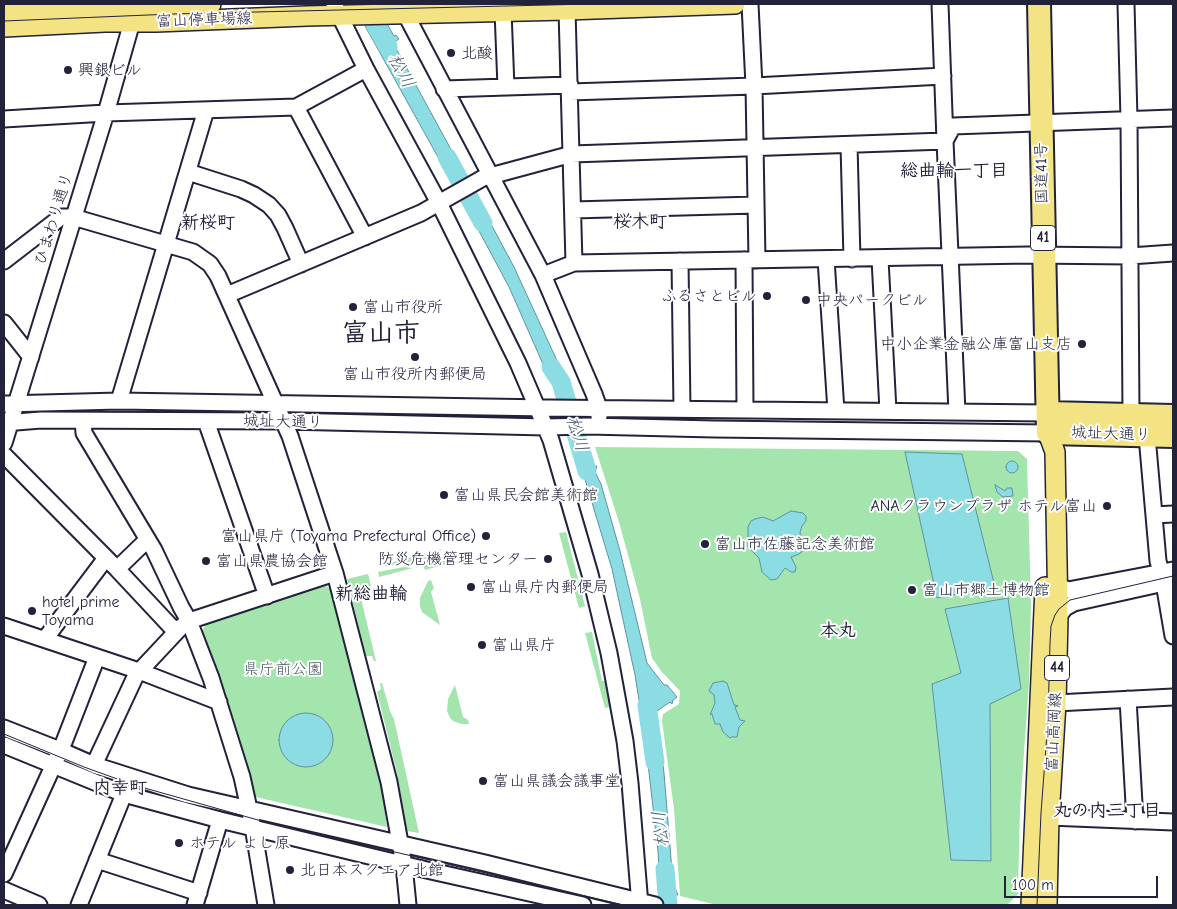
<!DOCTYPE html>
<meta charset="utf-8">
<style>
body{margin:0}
#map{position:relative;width:1177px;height:909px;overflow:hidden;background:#fff;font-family:"Comic Neue",sans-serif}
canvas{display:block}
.frame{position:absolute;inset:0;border:5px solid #22223b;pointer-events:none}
.scale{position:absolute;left:1004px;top:876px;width:154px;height:22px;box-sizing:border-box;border:2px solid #22223b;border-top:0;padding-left:6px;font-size:15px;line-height:18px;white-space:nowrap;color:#22223b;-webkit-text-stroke:4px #fff;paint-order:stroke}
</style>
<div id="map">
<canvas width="1177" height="909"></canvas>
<div class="frame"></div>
<div class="scale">100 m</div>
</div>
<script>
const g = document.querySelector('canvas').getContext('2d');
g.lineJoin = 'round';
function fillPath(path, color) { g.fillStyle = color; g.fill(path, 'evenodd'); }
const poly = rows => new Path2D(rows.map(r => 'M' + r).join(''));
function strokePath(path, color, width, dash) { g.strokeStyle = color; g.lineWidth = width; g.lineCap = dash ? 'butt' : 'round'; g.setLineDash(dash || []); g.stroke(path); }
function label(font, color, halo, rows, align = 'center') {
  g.font = font + ' "Comic Neue","Klee One",sans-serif'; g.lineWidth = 4; g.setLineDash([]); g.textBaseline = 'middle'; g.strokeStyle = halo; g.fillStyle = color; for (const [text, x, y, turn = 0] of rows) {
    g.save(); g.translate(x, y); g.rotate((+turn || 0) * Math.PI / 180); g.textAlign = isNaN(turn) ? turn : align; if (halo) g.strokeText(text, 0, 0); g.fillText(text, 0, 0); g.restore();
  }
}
fillPath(poly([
 [595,447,1018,451,1027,459,1031,605,1029,684,1020,808,1018,894,1007,905,717,905,680,896,674,809,662,721,663,714,679,704,680,691,661,671,652,658,640,599,619,522],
 [566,532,585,606,579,608,559,533],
 [442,549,434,557,389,566,379,566],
 [447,555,452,556,454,562,425,570,423,565,438,562],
 [404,567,413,568,379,577,378,572],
 [368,574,371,586,359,590,376,661,374,661,372,656,366,656,347,579],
 [431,580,434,588,431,592,440,625,422,612,420,606,420,598,428,581],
 [322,585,330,588,333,598,381,785,387,827,251,796,200,636,205,625,263,605,268,602,275,602],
 [592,632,602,681,605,681,610,707,605,708,585,633],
 [380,683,382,683,390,711,394,719,419,833,407,831,397,773,377,692,381,689],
 [455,685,463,717,468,720,469,724,462,724,453,721,450,718,447,711,448,699]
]), '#a4e5ae');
const water = poly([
 [387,24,394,36,396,35,399,39,393,43,466,177,459,178,458,181,453,184,365,26,387,24],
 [476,196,514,267,570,389,556,390,550,380,509,287,464,203,472,200,476,196],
 [573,447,586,447,592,467,597,466,595,472,601,484,620,551,647,663,664,685,667,685,677,697,673,700,672,704,670,702,657,711,655,715,657,729,644,731,635,675,612,569,584,476,573,447],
 [905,452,962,454,995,587,937,598,905,452],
 '1006 467a6 6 0 1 1 12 0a6 6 0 1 1-12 0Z',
 [995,485,1005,491,1007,488,1012,488,1013,496,1003,497,997,492,995,485],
 [791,511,803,513,806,516,806,521,802,526,800,532,802,552,799,554,791,557,796,567,795,572,791,572,785,568,777,579,771,580,762,572,759,558,748,547,748,527,751,521,755,519,763,517,773,521,791,511],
 [1008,598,1021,689,990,704,991,861,951,860,932,684,961,673,945,609,1008,598],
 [723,681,727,683,734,705,738,706,735,707,740,720,745,721,739,727,737,737,731,737,730,738,723,732,720,724,715,724,712,714,710,715,715,703,714,695,709,691,713,683,723,681],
 '279 740a27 27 0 1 1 54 0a27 27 0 1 1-54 0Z',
 [659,736,664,773,673,883,678,895,658,891,659,871,658,851,645,738,659,736]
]);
fillPath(water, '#8bdce3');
strokePath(water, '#6192a0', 1);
strokePath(poly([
 [364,4,388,47],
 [447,157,483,223],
 [551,367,561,382,587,471],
 [647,705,655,762],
 [665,869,668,905]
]), '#8bdce3', 19);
const minor = poly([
 [334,4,366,69,439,203,518,363,551,440,590,574,609,653,625,741,630,783,640,905],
 [750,4,754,86,757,260],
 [940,4,945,141,957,412],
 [1126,4,1129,119,1131,415],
 [567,10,574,263],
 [503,11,506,87],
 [405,13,543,275,594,394,599,408,599,417],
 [444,89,570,85],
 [570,92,754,86,943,76],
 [296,107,365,237],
 [4,119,106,113,296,107,366,69],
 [849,145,852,259],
 [188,172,241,189,254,195,269,205,278,215,285,228,301,264],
 [573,210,756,205],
 [826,259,836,411],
 [880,259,888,411],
 [744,260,745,410],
 [4,261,61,217,73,217,193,252,210,264,218,276,290,436,335,573,389,782,404,865,408,905],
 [680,261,682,409],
 [543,275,574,263,1028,255,1130,256,1173,253],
 [227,295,421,213,483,178,572,154,945,141,953,126,1173,118],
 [4,323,31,357],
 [119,401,206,110],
 [4,404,119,401,548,408,1048,413],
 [83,421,84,433,154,550,181,607,189,621,211,678,242,777,253,827,266,905],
 [206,421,267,596],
 [4,423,41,420,284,421,546,427,588,426,714,429,1048,433],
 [1147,436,1158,561,1164,583,1173,636],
 [4,443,106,113,132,22,133,13],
 [4,455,117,569,176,632],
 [1154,515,1173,514],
 [117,569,147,540],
 [1057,581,1059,586,1068,590,1173,570],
 [1058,617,1065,608,1074,603,1173,581],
 [4,626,139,671,219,702],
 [45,639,106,558],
 [1128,699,1135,821],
 [1056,703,1173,697],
 [4,728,60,750,94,765,188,795,485,863,655,905],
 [4,745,124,794,220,820,431,871,583,905],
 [94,765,136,675,180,628,189,621,335,573],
 [1049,817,1173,822],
 [97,860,199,893],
 [4,874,64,742,97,657],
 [4,890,39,905],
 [79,905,124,794],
 [195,905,220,820]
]);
const major = poly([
 [4,10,105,4,133,6,211,4],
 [4,27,105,22,156,22,307,16,567,10,735,4],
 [1031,905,1045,587],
 [1047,905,1049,817,1056,703,1058,617,1055,452,1048,433]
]);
const highway = poly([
 [1039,4,1048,433,1173,436],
 [1048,413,1173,416]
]);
strokePath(minor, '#22223b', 19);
strokePath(major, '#22223b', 22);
strokePath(highway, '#22223b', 26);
strokePath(minor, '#fff', 15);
strokePath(major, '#f4e382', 19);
strokePath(highway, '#f4e382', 22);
strokePath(poly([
 [4,21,172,14,590,4],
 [4,734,84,767,134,785,265,822,624,905],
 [1037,905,1041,813,1048,720,1050,643,1051,626,1055,615,1059,609,1070,600,1173,576]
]), '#22223b', 1);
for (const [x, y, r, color] of [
 [451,53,5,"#22223b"],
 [68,70,5,"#22223b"],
 [767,296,5,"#22223b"],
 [806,300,5,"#22223b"],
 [353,307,5,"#22223b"],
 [1082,344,5,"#22223b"],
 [415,357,5,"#22223b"],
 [444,495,5,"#22223b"],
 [1107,506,5,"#22223b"],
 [486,536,5,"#22223b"],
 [705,544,5,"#22223b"],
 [548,559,5,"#22223b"],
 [206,561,5,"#22223b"],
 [471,587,5,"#22223b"],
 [912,590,5,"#22223b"],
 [32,611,5,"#22223b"],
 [482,645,5,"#22223b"],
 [483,781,5,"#22223b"],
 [179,843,5,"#22223b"],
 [290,870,5,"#22223b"]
]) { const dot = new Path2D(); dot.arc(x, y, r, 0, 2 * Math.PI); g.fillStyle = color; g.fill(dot); strokePath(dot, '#fff', 2); }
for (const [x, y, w] of [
 [1043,238,25],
 [1057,668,25]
]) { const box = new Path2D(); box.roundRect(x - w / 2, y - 12.5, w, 25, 4); g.fillStyle = '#fff'; g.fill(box); strokePath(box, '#22223b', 1); }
label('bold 15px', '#22223b', null, [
 ["41",1043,238],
 ["44",1057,668]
]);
label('16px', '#22223b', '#fff', [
 ["富山停車場線",204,20,-2],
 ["国道41号",1042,173,-91],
 ["ひまわり通り",54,219,-73],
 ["城址大通り",283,422,1],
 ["城址大通り",1111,434,2],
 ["富山高岡線",1054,732,-87]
]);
label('16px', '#22223b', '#fff', [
 ["北酸",461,53],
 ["興銀ビル",78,70],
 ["ふるさとビル",757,296,"right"],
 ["中央パークビル",816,300],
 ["富山市役所",363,307],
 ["中小企業金融公庫富山支店",1072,344,"right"],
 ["富山市役所内郵便局",415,374,"center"],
 ["富山県民会館美術館",454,495],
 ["ANAクラウンプラザ ホテル富山",1097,506,"right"],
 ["富山県庁 (Toyama Prefectural Office)",476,536,"right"],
 ["富山市佐藤記念美術館",715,544],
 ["防災危機管理センター",538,559,"right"],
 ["富山県農協会館",216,561],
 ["富山県庁内郵便局",481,587],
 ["富山市郷土博物館",922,590],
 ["hotel prime",42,602],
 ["Toyama",42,620],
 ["富山県庁",492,645],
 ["富山県議会議事堂",493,781],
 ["ホテル よし原",189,843],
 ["北日本スクエア北館",300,870]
], 'left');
label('16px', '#495c5e', '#fff', [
 ["県庁前公園",283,669]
]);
label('italic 18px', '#425a6d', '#fff', [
 ["松川",401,71,62],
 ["松川",577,434,73],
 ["松川",661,829,-96]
]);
label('bold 18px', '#22223b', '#fff', [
 ["総曲輪一丁目",954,171],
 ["桜木町",640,222],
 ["新桜町",208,223],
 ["新総曲輪",371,594],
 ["本丸",838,631],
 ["内幸町",120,788],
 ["丸の内三丁目",1107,811]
]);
label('bold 26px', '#22223b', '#fff', [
 ["富山市",381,334]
]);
</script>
